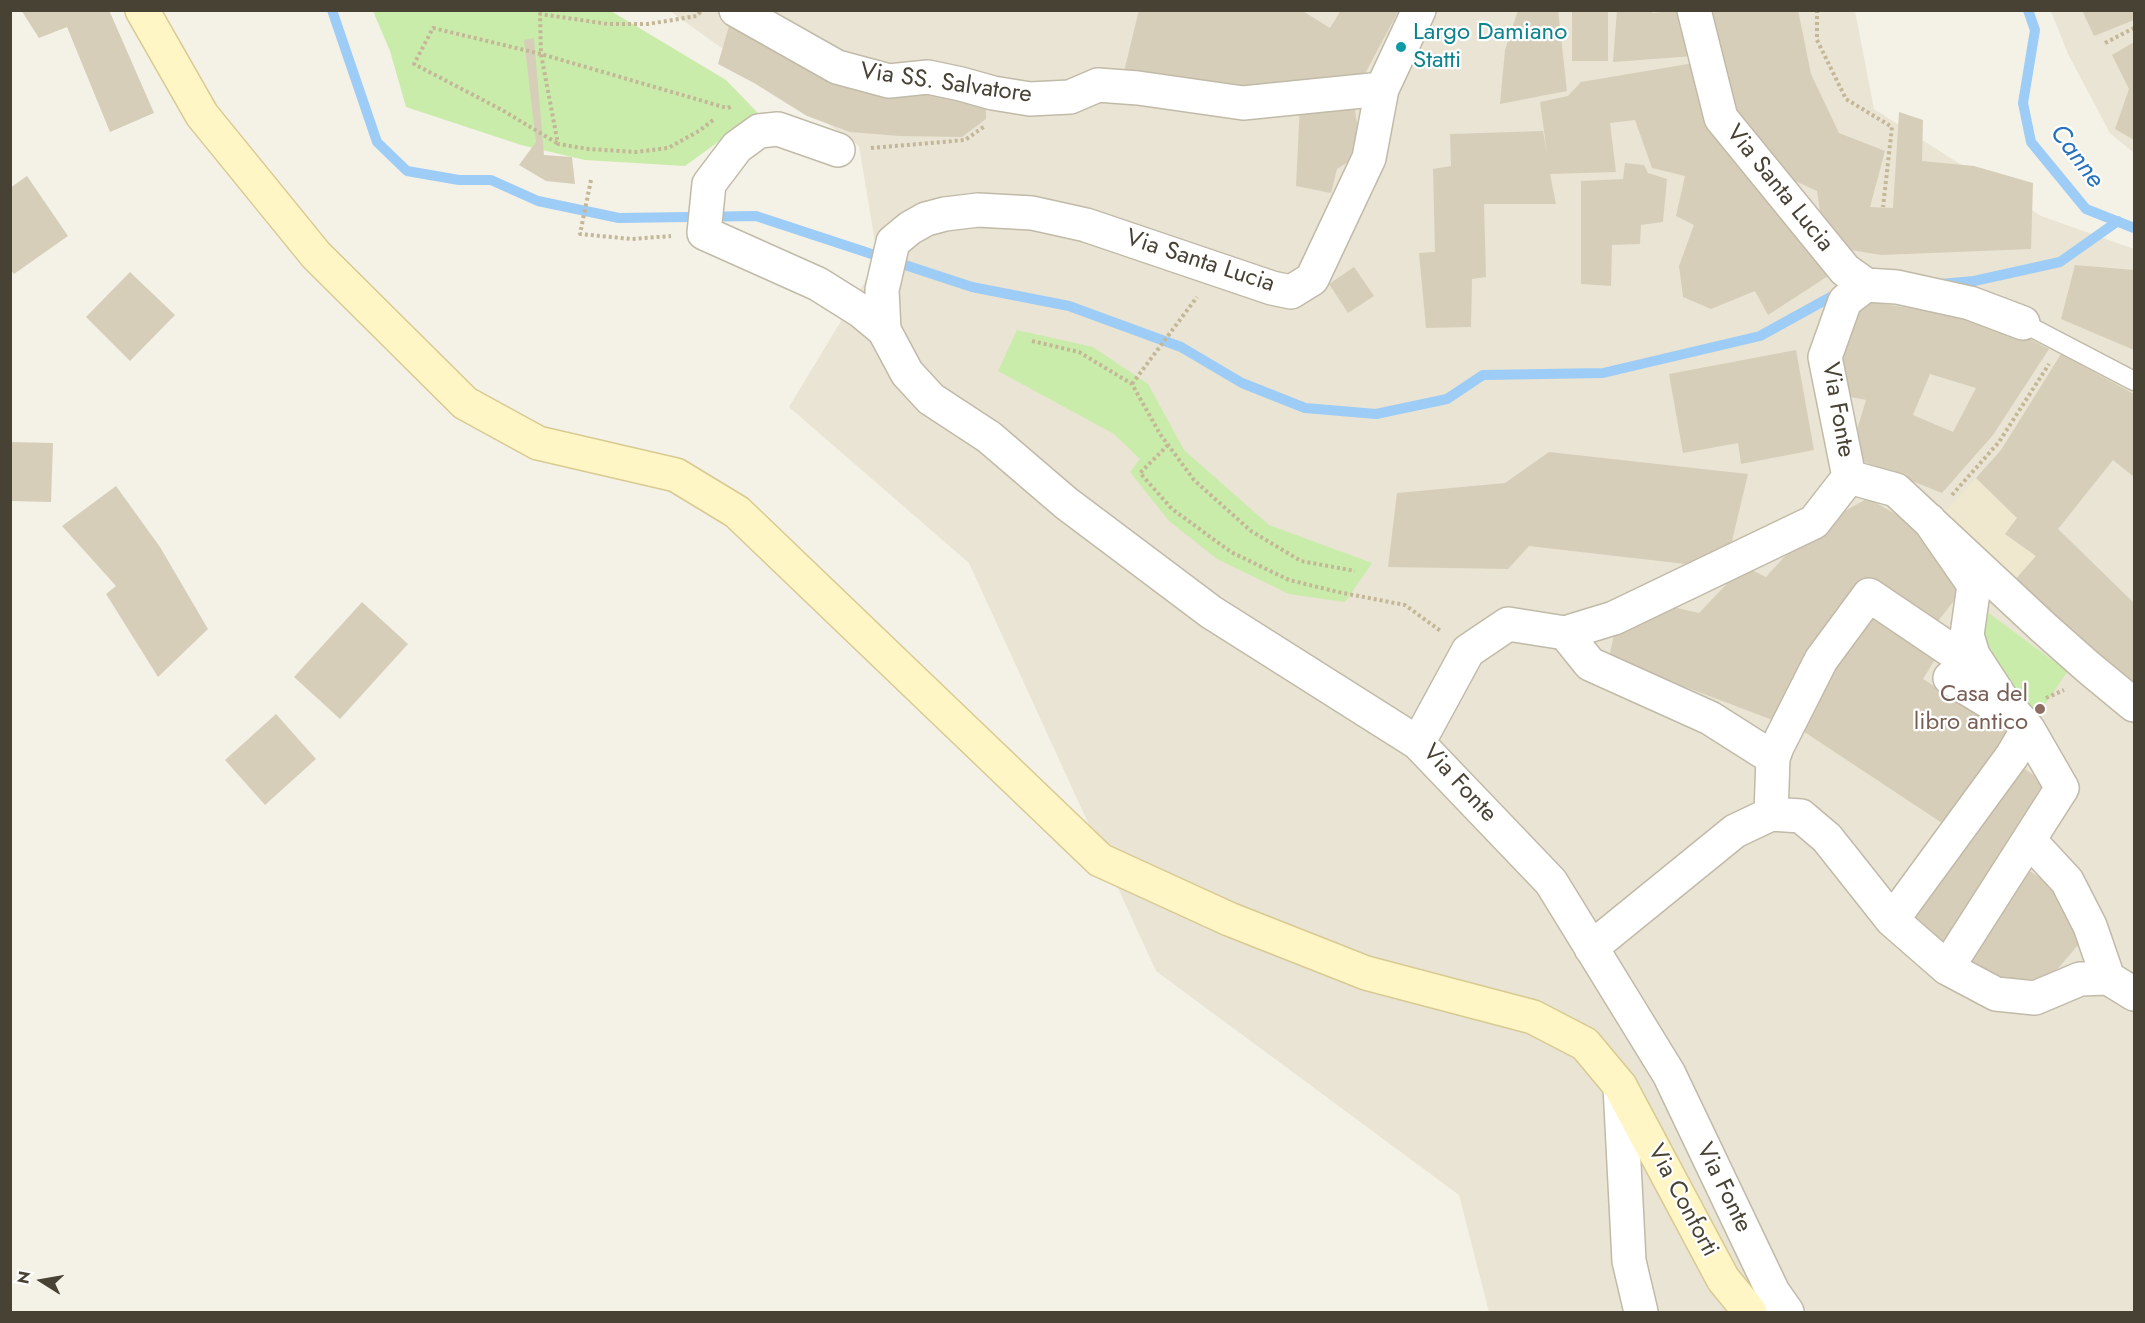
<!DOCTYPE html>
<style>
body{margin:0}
#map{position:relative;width:2145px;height:1323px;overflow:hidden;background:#f4f1e6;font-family:Jost,sans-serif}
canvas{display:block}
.frame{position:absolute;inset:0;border:12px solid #484234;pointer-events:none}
.north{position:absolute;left:12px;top:1251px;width:60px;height:60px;-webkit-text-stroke:4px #fff;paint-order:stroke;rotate:281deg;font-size:16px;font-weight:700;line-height:24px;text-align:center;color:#484234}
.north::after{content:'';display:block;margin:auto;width:21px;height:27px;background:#484234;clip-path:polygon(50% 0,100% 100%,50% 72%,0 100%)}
</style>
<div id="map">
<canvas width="2145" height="1323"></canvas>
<div class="frame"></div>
<div class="north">N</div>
</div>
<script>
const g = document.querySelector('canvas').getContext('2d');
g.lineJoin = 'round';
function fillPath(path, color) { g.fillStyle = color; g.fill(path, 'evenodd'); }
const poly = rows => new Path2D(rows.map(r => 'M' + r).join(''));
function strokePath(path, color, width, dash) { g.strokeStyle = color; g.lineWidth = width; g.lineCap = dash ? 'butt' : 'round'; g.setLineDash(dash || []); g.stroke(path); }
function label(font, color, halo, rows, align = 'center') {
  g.font = font + ' Jost,sans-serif'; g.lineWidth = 4.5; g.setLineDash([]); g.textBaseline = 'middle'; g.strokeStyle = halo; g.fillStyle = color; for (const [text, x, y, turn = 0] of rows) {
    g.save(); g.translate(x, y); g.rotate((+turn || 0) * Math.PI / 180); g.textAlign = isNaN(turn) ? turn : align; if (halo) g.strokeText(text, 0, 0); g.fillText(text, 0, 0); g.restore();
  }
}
fillPath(poly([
 [670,11,1855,11,1874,109,2041,216,2134,249,2134,1312,1489,1312,1459,1195,1156,971,969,563,789,407,878,260,859,146],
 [2051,11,2134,11,2134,153,2110,133,2068,54]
]), '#e9e4d3');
fillPath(poly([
 [1976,478,2017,518,2005,534,2036,556,2013,582,1943,514]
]), '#efe8ce');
fillPath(poly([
 [373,11,611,11,726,80,758,113,685,166,585,160,521,145,406,107,390,51],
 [1017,330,1093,347,1148,384,1184,450,1269,525,1372,563,1345,602,1289,594,1217,559,1169,521,1130,472,1140,459,1114,434,998,371],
 [1971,600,2056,663,2072,665,2028,729,2001,698]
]), '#caecab');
strokePath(poly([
 [332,10,377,142,407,171,459,180,491,180,538,201,619,218,756,216,972,287,1069,306,1181,347,1242,383,1305,408,1376,414,1447,399,1483,375,1603,373,1760,336,1838,293],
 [2028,10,2035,30,2023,103,2031,142,2086,209,2134,228],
 [1940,284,1974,281,2060,262,2118,221]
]), '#9dccf6', 10);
fillPath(poly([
 [21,10,109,10,154,113,110,132,67,27,39,38],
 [1139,10,1301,10,1330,28,1341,10,1399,10,1360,83,1244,95,1122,80],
 [1518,10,1558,10,1567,91,1500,104,1505,50],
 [1572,10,1608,10,1608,61,1572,61],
 [1617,10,1653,10,1652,13,1684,10,1694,56,1613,62],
 [1707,10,1798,10,1811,74,1839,133,1885,151,1870,207,1893,208,1899,112,1923,120,1922,161,1974,166,2033,183,2031,249,1881,255,1851,250,1822,225,1817,191,1782,175,1741,126],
 [2082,10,2134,10,2134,20,2094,36],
 [731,19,986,99,986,119,962,137,899,136,850,132,807,116,754,83,718,64],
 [534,38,544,155,572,157,575,184,546,181,519,165,536,142,524,40],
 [2134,42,2134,140,2115,129,2129,89,2112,55],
 [1694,63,1831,274,1768,315,1755,291,1711,309,1683,297,1679,266,1694,225,1676,216,1685,176,1652,168,1635,120,1610,123,1616,172,1550,174,1556,204,1484,204,1486,277,1472,279,1471,327,1426,328,1419,253,1435,252,1433,169,1451,166,1450,134,1543,131,1547,153,1540,102,1568,96,1581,82],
 [1353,95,1361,154,1337,169,1331,193,1296,186,1300,104],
 [1625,163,1644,165,1648,173,1667,179,1663,222,1641,225,1640,244,1612,245,1611,286,1581,284,1581,181,1623,179],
 [27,176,68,236,14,274,10,269,10,188],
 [2075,265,2134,270,2134,350,2061,319],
 [1354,267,1374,296,1348,313,1329,284],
 [130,272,175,315,130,361,86,317],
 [1859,300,1966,317,2018,333,2049,349,1993,435,1942,493,1862,461,1854,440,1866,400,1846,396,1842,346],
 [1930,374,1976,388,1953,432,1913,415],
 [1796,350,1814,450,1741,464,1738,443,1683,453,1669,374],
 [2061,354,2134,394,2134,477,2113,460,2058,529,2134,603,2134,693,2061,620,2013,582,2036,556,2005,534,2017,518,1976,478,2001,450],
 [10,442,53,443,51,502,10,501],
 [1549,452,1748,474,1731,545,1694,565,1529,546,1508,569,1388,567,1397,493,1505,483],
 [116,486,160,547,208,629,158,677,106,594,116,586,62,526],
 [1868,498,1919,528,1960,593,1935,625,1872,579,1775,721,1609,658,1615,630,1664,605,1699,613,1744,566,1766,577,1806,533],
 [362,602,408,644,340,719,294,677],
 [1871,604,1937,656,1923,679,2009,733,1942,823,1800,729],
 [276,714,316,759,265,805,225,760],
 [2017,764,2053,788,1946,948,1911,925],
 [2024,867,2055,888,2085,937,2048,980,2004,978,1965,959]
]), '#d7ceba');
const lane = poly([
 [2023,323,2134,381]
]);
const street = poly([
 [736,10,837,67,889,81,928,77,961,84,993,93,1030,99,1070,97,1098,85,1138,88,1243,103,1382,89],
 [1694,10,1721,118,1845,270,1866,285,1897,287,1970,303,2023,323],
 [838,150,778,129,759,131,737,147,709,184,704,233,818,284,861,311,884,330,907,373,931,399,989,437,1066,503,1211,612,1418,743],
 [884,330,882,290,893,242,910,228,926,219,945,214,978,210,1032,213,1086,225,1272,288,1291,292,1312,279,1369,158,1382,89,1419,10],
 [1849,477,1896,490,2044,628,2088,667,2134,705],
 [1565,633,1590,664,1710,718,1773,758],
 [1950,678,1996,706],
 [1771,814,1773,758,1777,747,1821,660,1869,595,1983,672],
 [2029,840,2067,881,2090,926,2108,978],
 [1892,920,2012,756,2028,729,2001,698,1973,655,1967,635,1974,585,1929,520],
 [1591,948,1735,831,1771,814,1801,816,1827,838,1892,920,1947,968,1996,994,2035,998,2080,979,2108,978,2134,994],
 [1947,968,2062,788,2028,729],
 [1620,1086,1629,1261,1641,1312],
 [1787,1312,1773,1292,1669,1074,1551,882,1418,743,1468,651,1508,624,1565,633,1614,618,1814,522,1849,477,1825,357,1845,301,1866,285]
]);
const secondary = poly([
 [142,10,202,115,316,255,465,403,538,443,676,475,737,512,1100,860,1229,919,1366,973,1533,1017,1585,1044,1620,1086,1723,1279,1750,1312]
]);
strokePath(lane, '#c1baa8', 21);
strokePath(street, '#c1baa8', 36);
strokePath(secondary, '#d8ca92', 36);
strokePath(poly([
 [1817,10,1817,40,1846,99,1892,127,1883,207],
 [2105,43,2134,28],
 [713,120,699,131,668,148,636,152,589,149,558,144,541,54,727,108,733,106],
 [557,143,502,110,414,64,433,28,541,54,540,14,608,24,648,24,697,16,701,11],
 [871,148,965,140,985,126],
 [591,180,580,234,632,239,671,236],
 [1032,341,1079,352,1132,384,1160,434,1194,480,1251,531,1301,561,1355,571],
 [1132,384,1197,297],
 [1168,445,1140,473,1172,509,1231,552,1289,580,1338,592,1405,605,1442,632],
 [1952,495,1999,442,2049,364],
 [2046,698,2064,690]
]), '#c4b798', 4, [3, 3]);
strokePath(lane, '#fff', 18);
strokePath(street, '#fff', 33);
strokePath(secondary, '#fff5c5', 33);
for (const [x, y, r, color] of [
 [1401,47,6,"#0f9aa8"],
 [2040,709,6,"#8d6e63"]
]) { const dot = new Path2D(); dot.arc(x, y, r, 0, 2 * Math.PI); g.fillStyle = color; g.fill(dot); strokePath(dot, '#fff', 2); }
label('24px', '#0d838f', '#fff', [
 ["Largo Damiano",1413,33],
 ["Statti",1413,61]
], 'left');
label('24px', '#484234', '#fff', [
 ["Via SS. Salvatore",946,84,8],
 ["Via Santa Lucia",1779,189,51],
 ["Via Santa Lucia",1200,262,18],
 ["Via Fonte",1837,410,80],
 ["Via Fonte",1459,784,47],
 ["Via Fonte",1723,1188,64],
 ["Via Conforti",1682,1201,62]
]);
label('24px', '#785e54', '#fff', [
 ["Casa del",2028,695],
 ["libro antico",2028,723]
], 'right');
label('italic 26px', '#2472bd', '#fff', [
 ["Canne",2076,157,53]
]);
</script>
